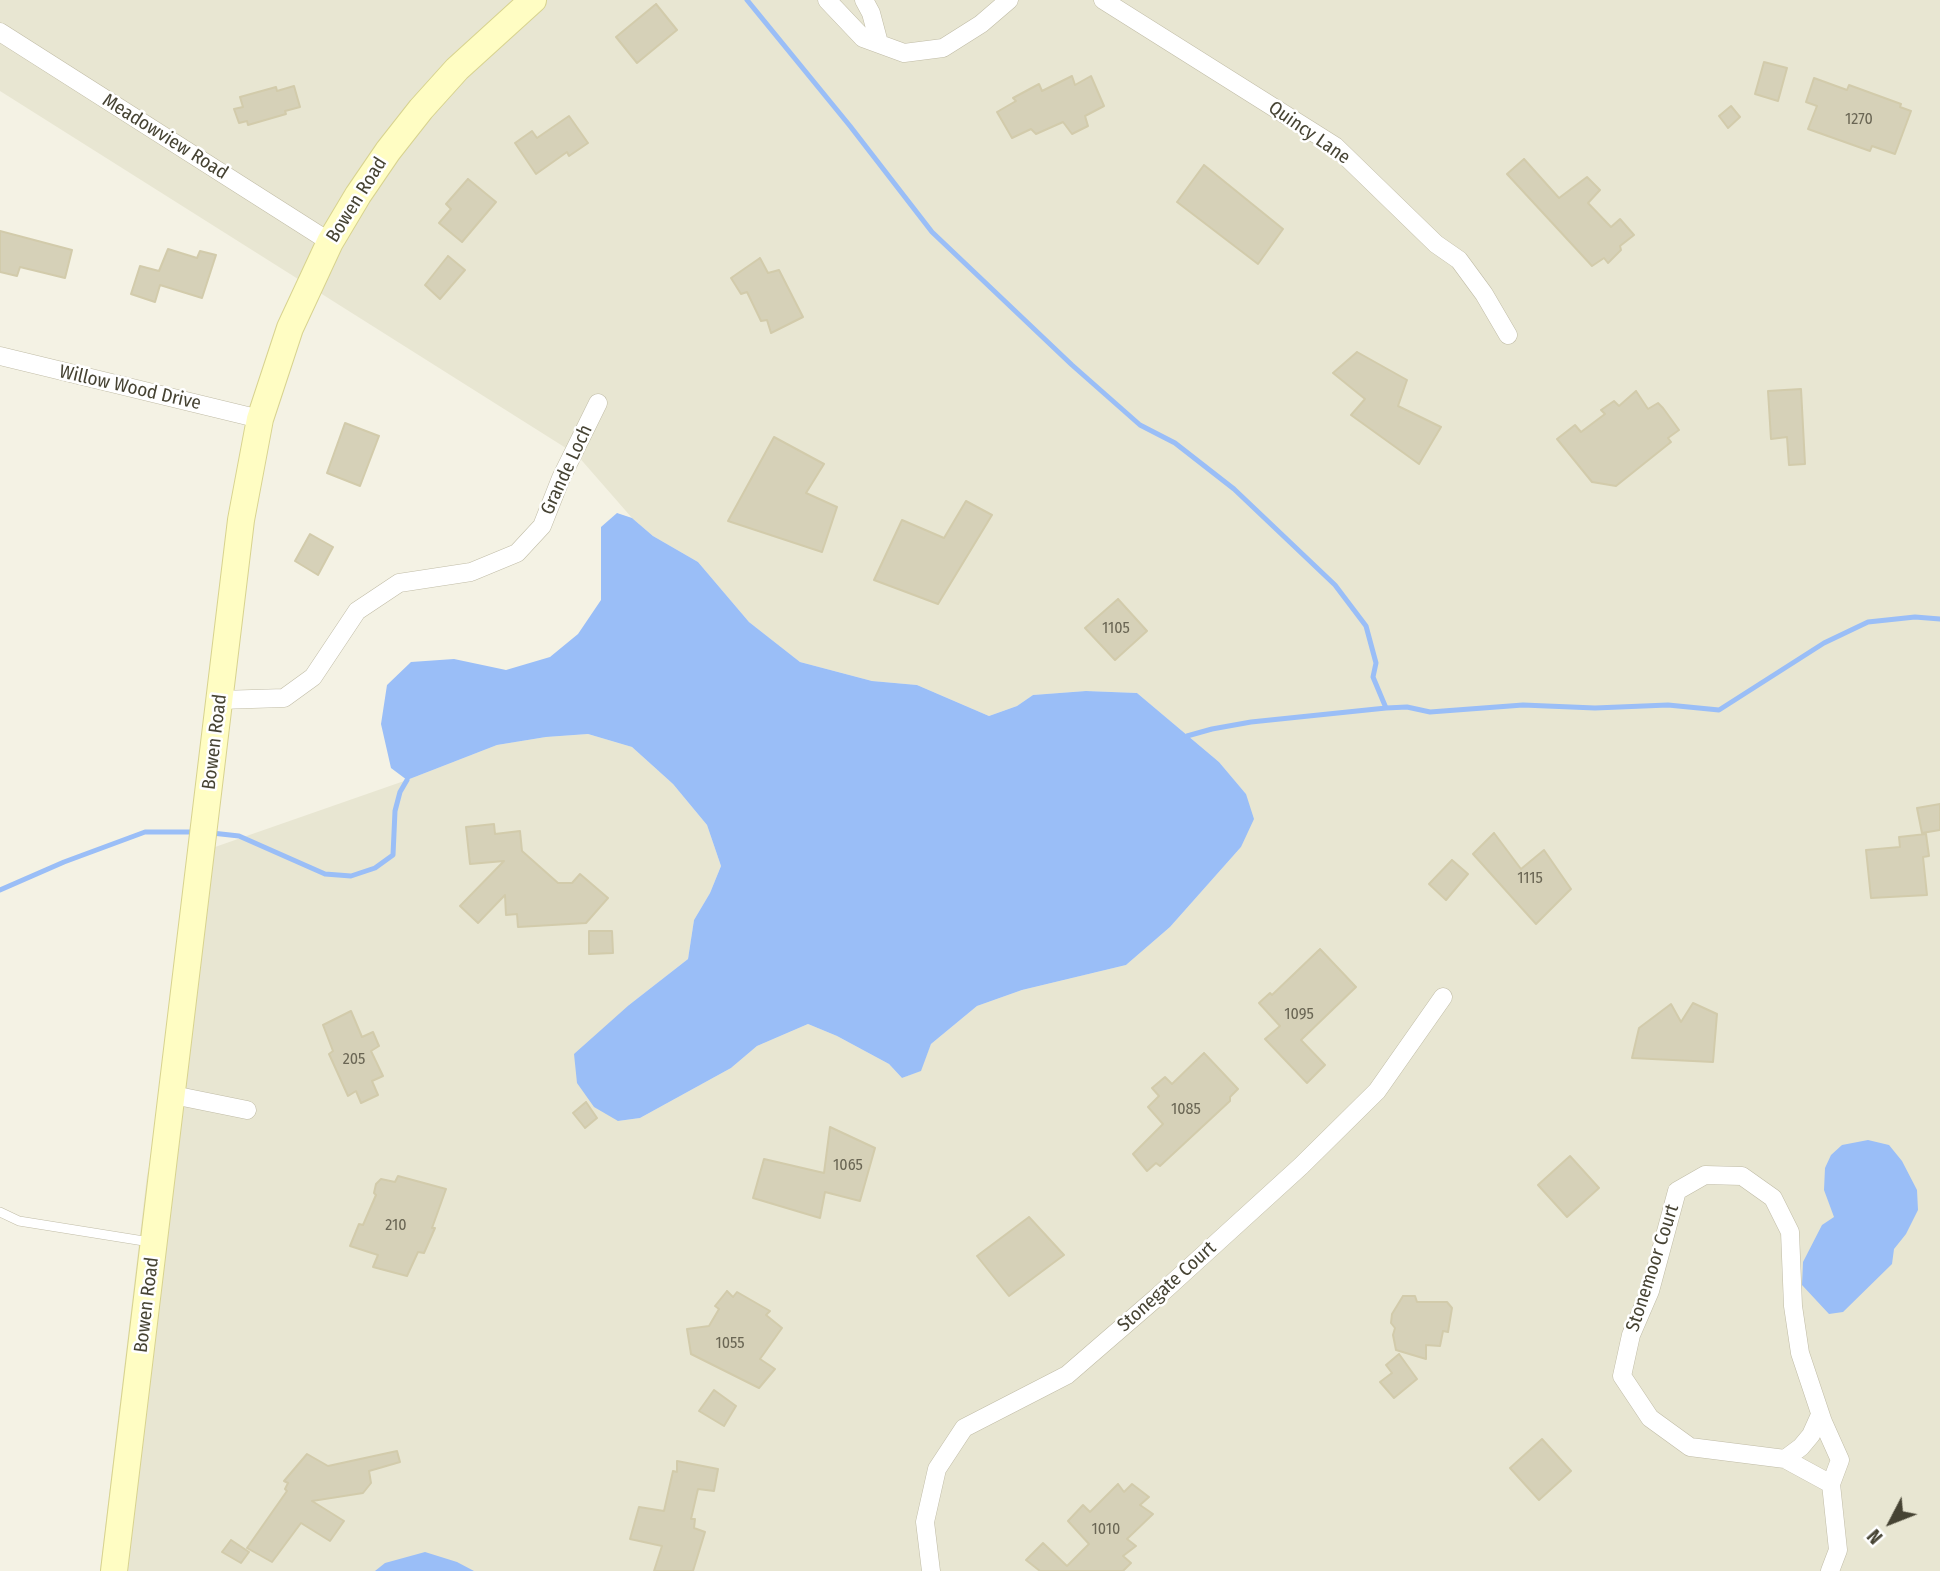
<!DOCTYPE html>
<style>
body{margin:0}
#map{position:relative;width:1940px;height:1571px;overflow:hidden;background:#f4f2e4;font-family:"Fira Sans Condensed",sans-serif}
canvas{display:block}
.north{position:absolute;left:1856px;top:1487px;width:70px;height:70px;-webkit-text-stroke:5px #fff;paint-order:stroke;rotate:228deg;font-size:19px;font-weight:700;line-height:28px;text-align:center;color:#464333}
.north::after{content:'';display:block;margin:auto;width:24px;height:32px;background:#464333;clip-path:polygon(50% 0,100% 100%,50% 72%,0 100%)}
</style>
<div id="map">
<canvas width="1940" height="1571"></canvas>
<div class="north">N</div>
</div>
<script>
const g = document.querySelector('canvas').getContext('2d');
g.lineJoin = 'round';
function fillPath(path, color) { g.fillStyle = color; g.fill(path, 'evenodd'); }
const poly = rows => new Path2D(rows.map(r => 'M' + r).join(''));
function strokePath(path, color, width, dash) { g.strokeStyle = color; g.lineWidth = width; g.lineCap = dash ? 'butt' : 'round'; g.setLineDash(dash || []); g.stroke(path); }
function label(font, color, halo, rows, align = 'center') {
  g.font = font + ' "Fira Sans Condensed",sans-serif'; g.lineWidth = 5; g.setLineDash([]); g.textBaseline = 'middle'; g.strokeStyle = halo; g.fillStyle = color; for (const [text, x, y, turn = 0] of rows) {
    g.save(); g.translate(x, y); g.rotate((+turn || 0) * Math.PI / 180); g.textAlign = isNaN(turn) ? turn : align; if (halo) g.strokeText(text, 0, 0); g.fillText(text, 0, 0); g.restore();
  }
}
fillPath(poly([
 [0,0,1940,0,1940,1571,100,1571,147,1176,215,847,407,780,497,745,546,737,588,734,632,747,673,784,707,825,721,866,710,893,694,920,688,959,629,1005,618,1121,640,1118,731,1068,757,1046,808,1024,837,1036,889,1064,902,1078,920,1071,931,1044,977,1006,1022,990,1126,965,1170,927,1241,847,1246,794,1219,762,1137,693,1086,691,1033,695,1017,706,989,716,917,685,872,681,800,662,749,622,698,562,653,536,632,518,577,455,0,91]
]), '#e8e6d2');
fillPath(poly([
 [617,513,632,518,653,536,698,562,749,622,800,662,872,681,917,685,989,716,1017,706,1033,695,1086,691,1137,693,1219,762,1246,794,1254,819,1241,847,1170,927,1126,965,1022,990,977,1006,931,1044,921,1071,902,1078,889,1064,837,1036,808,1024,757,1046,731,1068,640,1118,618,1121,594,1107,577,1083,574,1054,629,1005,688,959,694,920,710,893,721,866,707,825,673,784,632,747,588,734,546,737,497,745,407,780,391,768,381,724,387,685,411,662,454,659,506,670,550,657,578,634,601,600,601,527],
 [1868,1140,1889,1145,1902,1161,1917,1190,1918,1210,1906,1234,1894,1249,1892,1264,1843,1312,1829,1314,1802,1285,1803,1262,1822,1225,1834,1217,1824,1190,1825,1168,1831,1155,1842,1145],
 [425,1552,457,1562,474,1571,375,1571,385,1563]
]), '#9abef7');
strokePath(poly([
 [747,0,850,126,932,232,1072,365,1140,425,1175,443,1234,489,1335,585,1366,626,1376,663,1373,677,1386,708],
 [1187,736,1212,729,1251,722,1386,708,1407,707,1430,712,1523,705,1595,708,1668,705,1719,710,1824,643,1868,622,1915,617,1940,619],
 [212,833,239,836,325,874,351,876,375,868,393,855,395,811,400,792,407,780],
 [0,890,64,862,145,832,195,832]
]), '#9abef7', 5);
const building = poly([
 [656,4,677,30,637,63,616,37,656,4],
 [1764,62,1787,68,1778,101,1755,94,1764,62],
 [1072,76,1075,85,1091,76,1104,106,1085,116,1088,126,1072,134,1063,122,1036,134,1031,129,1012,138,997,112,1016,101,1013,98,1039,84,1042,91,1072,76],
 [1814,78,1847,90,1849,85,1901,104,1900,107,1911,111,1895,154,1872,146,1870,151,1808,129,1817,106,1806,102,1814,78],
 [294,86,300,107,285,111,286,114,248,125,247,121,239,123,234,109,243,107,240,97,276,87,277,91,294,86],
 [1731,106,1740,117,1728,128,1719,116,1731,106],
 [569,116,588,143,569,156,567,152,536,174,515,143,532,131,537,138,569,116],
 [1524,159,1559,198,1587,177,1600,190,1588,203,1611,227,1620,219,1634,235,1620,246,1621,250,1608,263,1604,258,1592,266,1507,174,1524,159],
 [1204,165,1283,229,1258,264,1177,202,1204,165],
 [468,179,496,202,462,242,439,223,451,209,446,204,468,179],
 [0,231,72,250,65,278,20,267,17,276,0,272,0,231],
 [168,249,197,258,200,251,216,255,202,298,160,285,155,302,131,294,140,266,159,271,168,249],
 [448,256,465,270,440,299,425,285,448,256],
 [760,258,768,273,779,270,803,317,771,333,767,320,761,321,747,292,741,294,731,278,760,258],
 [1357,352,1407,380,1398,406,1441,427,1419,464,1351,415,1365,399,1333,373,1357,352],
 [1801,389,1805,464,1789,465,1787,437,1771,439,1768,391,1801,389],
 [1636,391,1648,409,1658,403,1663,408,1679,430,1668,438,1671,442,1616,486,1592,482,1557,439,1575,425,1581,432,1605,414,1601,410,1614,401,1619,406,1636,391],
 [345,423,379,436,360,486,327,473,345,423],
 [774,437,824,464,806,493,837,507,822,552,728,521,774,437],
 [966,501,992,515,938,604,874,580,902,520,944,538,966,501],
 [310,534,333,547,318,575,295,561,310,534],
 [1118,599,1147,631,1115,660,1085,628,1118,599],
 [1940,804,1940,830,1922,833,1917,808,1940,804],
 [494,824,495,834,520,831,522,851,558,883,572,883,580,874,608,898,586,923,518,927,517,914,506,915,505,895,478,923,460,906,504,861,470,864,466,827,494,824],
 [1494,833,1521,869,1544,850,1571,889,1536,924,1473,854,1494,833],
 [1926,834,1929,856,1923,857,1927,895,1871,898,1866,850,1900,847,1899,837,1926,834],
 [1452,860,1468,874,1446,900,1429,884,1452,860],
 [589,931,612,931,613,953,589,954,589,931],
 [1320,949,1356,987,1301,1040,1325,1065,1307,1083,1265,1039,1280,1026,1259,1003,1270,993,1272,995,1320,949],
 [1693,1003,1717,1014,1713,1062,1632,1058,1639,1028,1671,1004,1681,1022,1693,1003],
 [351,1011,362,1037,373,1032,379,1046,371,1051,383,1076,372,1081,378,1095,361,1103,356,1091,348,1096,329,1054,333,1051,323,1025,351,1011],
 [1204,1053,1238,1089,1230,1097,1230,1101,1160,1166,1156,1163,1147,1171,1133,1154,1163,1124,1148,1107,1159,1096,1152,1088,1165,1077,1172,1084,1204,1053],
 [586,1102,597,1118,585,1128,573,1113,586,1102],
 [830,1127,875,1148,860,1201,825,1192,820,1218,753,1198,764,1159,824,1173,830,1127],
 [1570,1156,1599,1188,1567,1217,1538,1185,1570,1156],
 [398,1176,446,1189,432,1228,435,1228,424,1253,418,1252,407,1276,373,1267,378,1255,350,1246,359,1224,363,1225,376,1195,374,1193,376,1184,381,1179,395,1182,398,1176],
 [1029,1217,1064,1255,1009,1296,977,1256,1029,1217],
 [727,1291,733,1297,737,1292,770,1311,766,1315,782,1328,760,1359,775,1369,759,1388,691,1354,687,1329,709,1326,719,1309,715,1306,727,1291],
 [1403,1296,1415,1296,1417,1302,1447,1302,1452,1308,1448,1332,1443,1331,1440,1346,1426,1345,1426,1359,1396,1350,1393,1335,1395,1328,1391,1323,1392,1314,1403,1296],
 [1399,1354,1417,1379,1394,1398,1380,1382,1392,1373,1386,1365,1399,1354],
 [714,1390,736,1406,724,1426,699,1411,714,1390],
 [1542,1439,1571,1471,1539,1500,1510,1468,1542,1439],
 [397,1451,400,1462,369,1471,371,1483,363,1493,312,1501,344,1521,330,1541,301,1523,272,1562,247,1548,287,1491,285,1489,288,1483,284,1481,307,1454,328,1466,397,1451],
 [677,1461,718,1469,714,1491,698,1489,691,1519,695,1519,694,1528,705,1532,693,1571,654,1571,662,1546,630,1539,639,1507,664,1511,673,1471,677,1472,677,1461],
 [1118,1484,1124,1492,1132,1484,1149,1497,1140,1505,1153,1514,1127,1539,1136,1546,1123,1556,1131,1563,1123,1571,1040,1571,1026,1560,1043,1543,1067,1566,1089,1544,1068,1521,1083,1505,1090,1512,1118,1484],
 [231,1540,249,1552,241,1563,222,1552,231,1540]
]);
fillPath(building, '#d6d1b8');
strokePath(building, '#d2cbab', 2);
const lane = poly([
 [0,1212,19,1221,150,1242]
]);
const street = poly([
 [827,0,863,38,904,53,943,48,981,24,1009,0],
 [864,0,871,13,879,43],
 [1103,0,1335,146,1436,244,1459,260,1484,294,1508,335],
 [0,32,330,242],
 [0,356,260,419],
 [220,700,284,698,313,677,357,611,399,583,471,572,517,553,542,526,561,478,598,403],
 [173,1095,247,1110],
 [1785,1459,1801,1447,1811,1435,1820,1415],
 [931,1571,925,1522,937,1469,964,1428,1067,1375,1156,1298,1301,1166,1377,1091,1443,997],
 [1830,1571,1838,1550,1831,1484,1840,1460,1823,1422,1800,1353,1793,1306,1790,1232,1773,1198,1742,1176,1705,1175,1677,1191,1650,1291,1631,1335,1622,1376,1650,1418,1690,1447,1785,1459,1831,1484]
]);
const secondary = poly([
 [114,1571,241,520,260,419,290,328,330,242,358,195,388,151,421,109,457,69,533,0]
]);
strokePath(lane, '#c0bca6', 10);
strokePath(street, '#c0bca6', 19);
strokePath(secondary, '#d8d38f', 28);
strokePath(lane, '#fff', 9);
strokePath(street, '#fff', 18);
strokePath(secondary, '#fffdc3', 26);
label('16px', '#6a6654', null, [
 ["1270",1859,120],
 ["1105",1116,629],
 ["1115",1530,879],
 ["1095",1299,1015],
 ["205",354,1060],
 ["1085",1186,1110],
 ["1065",848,1166],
 ["210",396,1226],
 ["1055",730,1344],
 ["1010",1106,1530]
]);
label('19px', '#464333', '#fff', [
 ["Quincy Lane",1309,133,35],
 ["Meadowview Road",165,137,32],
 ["Bowen Road",357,200,-58],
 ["Willow Wood Drive",130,388,13],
 ["Grande Loch",567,470,-65],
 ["Bowen Road",215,742,-83],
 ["Stonemoor Court",1653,1268,-72],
 ["Stonegate Court",1167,1287,-42],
 ["Bowen Road",147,1305,-83]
]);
</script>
